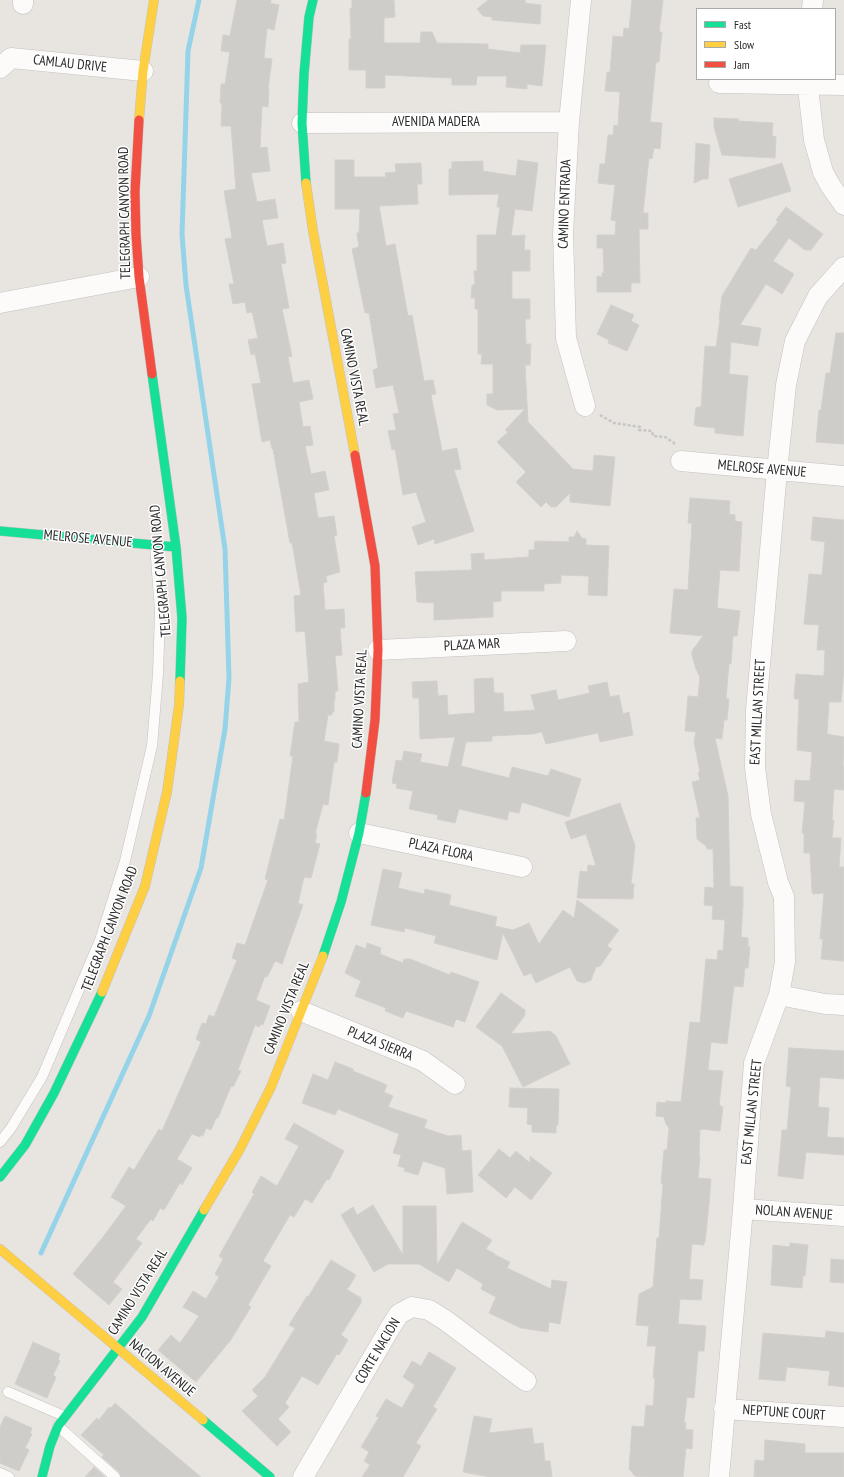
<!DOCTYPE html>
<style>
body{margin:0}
#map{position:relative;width:844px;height:1477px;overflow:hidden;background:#e8e5e0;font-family:"PT Sans Narrow",sans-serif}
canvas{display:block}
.legend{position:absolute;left:696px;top:8px;width:140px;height:72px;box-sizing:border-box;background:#fff;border:1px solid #aaa;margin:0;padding:5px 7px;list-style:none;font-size:12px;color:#2a2a2a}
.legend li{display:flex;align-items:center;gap:8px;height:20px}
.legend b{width:20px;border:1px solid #aaa}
</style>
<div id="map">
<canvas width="844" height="1477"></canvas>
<ul class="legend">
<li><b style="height:5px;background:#16e098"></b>Fast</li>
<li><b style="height:5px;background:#ffcf43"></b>Slow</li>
<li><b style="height:5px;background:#f24e42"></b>Jam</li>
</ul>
</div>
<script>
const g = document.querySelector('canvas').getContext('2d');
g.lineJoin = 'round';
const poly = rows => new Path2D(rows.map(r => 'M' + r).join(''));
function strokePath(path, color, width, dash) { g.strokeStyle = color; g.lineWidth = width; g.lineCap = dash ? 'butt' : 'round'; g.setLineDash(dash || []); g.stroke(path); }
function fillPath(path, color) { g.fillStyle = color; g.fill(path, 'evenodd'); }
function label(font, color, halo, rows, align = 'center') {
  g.font = font + ' "PT Sans Narrow",sans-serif'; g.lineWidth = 3; g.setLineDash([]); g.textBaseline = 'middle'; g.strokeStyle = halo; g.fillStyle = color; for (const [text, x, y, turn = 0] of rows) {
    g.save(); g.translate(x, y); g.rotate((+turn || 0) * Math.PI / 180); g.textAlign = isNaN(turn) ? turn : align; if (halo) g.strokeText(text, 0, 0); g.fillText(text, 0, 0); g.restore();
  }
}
strokePath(poly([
 [41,1253,149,1016,201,868,225,729,229,678,225,549,186,285,182,234,188,51,199,0]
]), '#95d3e8', 5);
const building = poly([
 [237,0,271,0,270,3,279,5,274,30,267,28,264,58,272,59,268,89,269,89,268,107,262,106,260,148,267,147,270,171,251,173,257,202,275,199,278,218,262,220,267,246,283,243,286,263,281,264,289,308,282,309,292,356,288,357,293,383,309,380,313,399,299,402,303,427,310,426,313,445,305,446,311,474,325,471,329,490,314,493,318,518,334,516,337,535,334,536,340,572,326,576,327,582,323,583,325,610,344,609,345,628,340,628,342,655,335,656,338,691,335,691,335,700,334,700,334,712,332,712,332,715,328,715,324,741,339,744,337,762,334,762,328,805,323,804,315,834,317,834,315,843,320,844,311,878,304,877,298,903,303,905,282,964,275,961,267,977,265,976,256,1000,270,1006,263,1025,261,1024,259,1027,255,1025,238,1070,241,1071,233,1087,231,1086,218,1118,216,1118,211,1130,206,1128,203,1136,201,1135,200,1137,192,1134,177,1159,192,1168,182,1185,180,1183,164,1210,160,1208,153,1221,151,1219,136,1239,142,1243,113,1282,122,1289,109,1305,73,1274,103,1237,126,1206,111,1197,129,1167,134,1170,159,1129,162,1131,201,1042,196,1039,202,1023,206,1024,209,1015,214,1017,237,960,232,958,237,943,245,945,268,880,265,879,280,819,284,820,293,756,290,756,295,722,299,722,298,684,309,682,305,631,296,632,294,596,301,595,292,543,290,543,273,449,272,449,270,440,262,442,252,384,261,383,255,354,251,355,248,340,258,338,252,312,247,313,245,302,233,304,229,284,234,284,225,239,232,238,224,191,236,189,231,126,221,126,222,103,220,103,221,84,225,84,230,52,221,51,223,35,230,36,237,0],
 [352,0,394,0,395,17,384,18,384,43,420,43,421,32,432,32,437,43,488,44,488,49,520,53,521,45,546,45,542,86,527,84,527,89,506,87,507,76,477,76,476,85,452,85,452,78,385,75,385,88,366,88,366,70,349,70,349,39,351,39,350,8,352,8,352,0],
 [488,0,525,0,525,3,541,5,540,24,492,20,492,17,483,16,477,9,488,0],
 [632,0,663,0,659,32,662,32,659,62,656,62,650,122,662,123,660,149,654,148,652,159,649,158,643,213,648,213,648,229,639,229,640,283,631,283,631,292,597,292,597,276,602,277,602,273,604,273,603,248,597,248,597,235,615,235,616,221,611,220,615,185,598,183,600,164,605,164,608,135,613,135,614,125,618,126,620,92,605,91,607,72,610,72,613,36,623,37,624,28,629,29,632,0],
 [714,118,739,119,738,121,773,123,772,136,776,137,775,158,722,155,714,127,714,118],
 [696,143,710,145,708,179,703,179,694,183,696,143],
 [335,160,354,160,354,177,386,177,385,173,396,172,395,164,421,163,422,184,417,184,418,204,379,206,386,246,395,244,408,316,412,315,424,381,433,380,436,394,431,395,442,451,457,448,461,469,454,470,474,531,435,544,434,539,418,545,412,527,426,522,416,492,403,495,395,449,392,450,388,431,396,430,393,414,399,413,393,385,376,388,373,370,378,368,369,313,365,313,352,249,359,247,357,235,357,233,359,233,360,209,335,209,335,160],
 [518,160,538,163,532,211,515,209,511,236,525,235,524,250,530,250,530,271,512,271,512,299,530,299,530,319,525,319,526,344,531,344,530,365,525,365,528,422,573,469,593,471,594,455,615,457,610,506,570,502,570,493,556,507,551,507,546,502,541,507,516,482,526,472,497,442,508,432,505,430,525,409,497,410,487,405,487,394,493,394,493,364,481,364,482,354,478,354,478,309,475,309,475,298,471,298,472,285,475,285,474,271,477,271,477,235,496,235,500,207,497,207,499,194,449,195,449,169,452,169,452,162,483,161,483,171,516,176,518,160],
 [782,163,791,191,738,207,729,179,782,163],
 [786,207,823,234,811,250,805,250,789,238,773,261,794,274,782,294,766,284,740,325,761,328,758,346,731,342,729,374,748,376,743,436,715,433,715,428,696,426,696,425,694,425,696,408,697,408,697,407,701,407,705,346,716,347,720,319,719,319,722,296,751,248,756,250,778,222,776,220,786,207],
 [611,305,634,315,631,321,639,325,627,351,608,343,609,340,597,334,611,305],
 [836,333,844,333,844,444,816,442,819,410,821,410,826,373,830,373,836,333],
 [690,498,730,501,729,514,735,515,735,521,742,522,739,571,720,570,717,608,740,611,737,636,733,636,731,664,729,664,726,698,729,699,727,720,724,720,722,739,715,738,728,796,730,886,743,887,743,905,741,937,748,938,748,947,750,947,748,968,745,968,743,987,734,986,727,1044,711,1042,708,1070,723,1071,719,1105,723,1107,720,1131,700,1129,699,1156,700,1156,698,1178,711,1179,709,1204,705,1242,704,1242,704,1245,692,1244,689,1279,703,1280,701,1300,680,1299,678,1324,706,1326,704,1351,698,1351,694,1398,687,1397,684,1422,686,1423,685,1429,693,1430,692,1449,686,1448,683,1477,649,1477,635,1476,629,1469,632,1426,644,1427,646,1405,653,1406,655,1378,653,1378,656,1346,647,1346,649,1326,636,1325,639,1294,653,1287,657,1238,659,1238,663,1184,661,1183,664,1150,667,1150,669,1128,666,1124,664,1117,656,1116,657,1102,666,1103,666,1101,681,1102,690,1022,700,1023,706,959,717,960,718,950,723,951,725,920,712,919,713,906,704,905,705,887,714,888,713,849,707,849,706,846,697,839,696,818,700,818,692,782,700,780,698,772,700,772,694,742,696,732,685,731,688,696,698,697,700,677,696,669,692,655,692,651,703,636,670,633,674,589,688,590,692,523,688,523,690,498],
 [813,517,844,520,844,669,841,702,829,702,827,734,844,737,843,766,844,766,844,790,834,789,832,820,834,820,832,838,841,838,839,867,844,867,844,961,821,959,823,939,820,939,824,893,813,894,812,892,810,853,804,853,804,833,802,833,805,802,794,801,795,780,810,781,812,752,797,750,799,699,795,699,794,697,796,674,824,676,825,650,817,650,819,625,804,624,809,574,822,575,825,542,811,540,813,517],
 [577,531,582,538,586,539,586,545,609,546,607,596,588,595,589,576,561,575,561,583,544,584,544,591,501,591,501,601,493,602,493,617,434,620,434,603,417,602,415,572,472,570,471,554,484,553,484,560,529,557,529,550,534,550,535,541,569,542,569,537,574,537,577,531],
 [493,678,494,693,503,693,504,712,535,710,531,695,556,690,558,700,590,693,588,686,607,682,610,697,619,695,623,714,629,712,633,735,600,742,598,733,546,744,542,732,532,734,492,736,492,741,466,742,461,766,509,778,512,767,548,776,551,769,581,779,569,817,522,802,519,813,509,811,507,820,459,809,455,823,437,819,438,815,409,809,413,791,396,788,397,784,392,783,396,760,402,761,404,751,422,754,420,762,448,767,455,737,420,739,419,698,413,698,412,682,437,681,438,696,447,695,448,715,475,713,474,679,493,678],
 [620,803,635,846,631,884,634,884,633,899,577,898,580,871,587,872,588,865,596,866,586,834,571,839,565,822,620,803],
 [383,869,402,873,398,888,424,894,425,889,451,895,449,905,497,917,495,926,513,930,529,923,539,944,563,910,574,918,577,900,619,930,607,946,612,949,600,966,596,967,591,980,584,983,577,981,570,967,536,983,531,973,524,976,503,933,497,960,434,943,436,936,405,928,404,932,371,925,383,869],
 [367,943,381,948,380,954,403,963,404,959,410,959,450,975,451,972,479,982,465,1022,456,1019,453,1027,406,1011,403,1018,385,1011,386,1008,355,996,361,981,345,973,356,945,366,949,367,943],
 [501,993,525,1010,525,1015,511,1034,550,1031,556,1036,570,1064,523,1087,502,1046,476,1027,501,993],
 [789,1048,844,1051,844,1079,820,1077,818,1107,829,1108,827,1137,844,1138,844,1155,806,1152,803,1179,778,1176,782,1130,787,1130,791,1087,786,1086,789,1048],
 [335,1062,353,1069,353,1071,387,1085,384,1092,393,1096,388,1107,427,1120,424,1128,448,1136,461,1135,462,1151,471,1150,473,1192,447,1194,445,1168,423,1161,418,1175,404,1171,405,1168,398,1166,401,1155,393,1153,399,1134,338,1109,335,1115,302,1103,313,1074,328,1080,335,1062],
 [510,1088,559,1089,558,1125,556,1125,556,1133,532,1132,532,1125,527,1124,528,1108,509,1107,510,1088],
 [294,1123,344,1151,329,1180,327,1179,312,1203,305,1199,294,1217,290,1215,263,1261,271,1266,248,1305,251,1307,230,1341,196,1382,158,1350,171,1335,180,1343,199,1316,183,1307,193,1291,206,1299,219,1277,215,1274,223,1259,219,1256,254,1194,252,1192,261,1176,277,1186,299,1146,285,1139,294,1123],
 [499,1149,510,1158,516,1151,530,1163,530,1156,552,1173,531,1200,515,1187,506,1198,478,1175,499,1149],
 [373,1205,403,1255,403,1206,436,1206,437,1265,462,1222,492,1240,486,1249,495,1254,495,1255,510,1262,507,1268,551,1289,552,1280,567,1282,560,1324,549,1322,548,1332,521,1328,489,1313,496,1297,481,1289,483,1284,457,1268,449,1282,419,1264,388,1264,374,1272,341,1215,353,1207,357,1215,373,1205],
 [790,1243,808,1245,805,1276,803,1275,802,1288,771,1285,773,1245,790,1247,790,1243],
 [831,1259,844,1260,844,1283,830,1282,831,1259],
 [331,1260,356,1275,349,1287,346,1289,361,1298,361,1303,341,1335,348,1340,339,1355,337,1354,318,1385,302,1376,285,1403,289,1407,278,1419,291,1432,277,1446,242,1411,258,1396,252,1390,265,1377,295,1328,289,1325,307,1296,308,1297,331,1260],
 [826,1331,844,1333,844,1387,828,1385,830,1371,787,1367,785,1381,759,1379,763,1333,825,1338,826,1331],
 [33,1342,60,1354,58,1360,60,1361,53,1375,56,1377,47,1398,15,1384,33,1342],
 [429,1352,456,1368,433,1407,437,1409,416,1443,421,1446,403,1477,362,1477,370,1465,364,1461,369,1452,361,1447,379,1417,376,1416,386,1399,402,1408,415,1385,403,1377,412,1361,421,1366,429,1352],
 [115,1403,151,1435,201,1477,121,1477,119,1472,102,1457,104,1455,81,1435,97,1418,99,1420,109,1407,111,1408,115,1403],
 [5,1416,32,1428,30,1433,32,1434,25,1448,29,1450,19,1471,0,1463,0,1427,5,1416],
 [474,1416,492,1419,489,1433,532,1428,534,1444,543,1443,545,1461,550,1461,552,1477,490,1477,463,1472,474,1416],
 [765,1440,805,1444,805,1453,844,1453,844,1477,754,1477,755,1460,764,1461,765,1440],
 [94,1467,105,1477,85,1477,94,1467]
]);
fillPath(building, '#cfcdc9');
strokePath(building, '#d3d0cc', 1);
const lane = poly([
 [0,1142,11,1128,42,1077,100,940,125,861,152,746,158,674,160,611,155,545],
 [8,1392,64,1416],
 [58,1426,115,1477],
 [0,1473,9,1477]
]);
const street = poly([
 [581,0,569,122,563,234,566,338,585,406],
 [23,4,23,0],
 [812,9,813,0],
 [0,68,11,58,143,71],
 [807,79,814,140,823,172,830,185,844,205],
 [719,83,844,85],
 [302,123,569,122],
 [0,303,139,277],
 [681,461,844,476],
 [378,650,566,641],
 [359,833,522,867],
 [779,995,825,1004,844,1005],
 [301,1011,423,1061,455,1084],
 [743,1209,844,1216],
 [724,1409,844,1417],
 [303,1477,390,1328,399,1314,412,1307,429,1310,445,1320,526,1381],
 [719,1477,743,1209,754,1063,779,995,785,962,784,897,778,882,761,814,755,768,756,710,777,471,786,385,795,341,818,296,844,267]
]);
const fast = poly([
 [306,183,302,123,304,74,309,17,313,0],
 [152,374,176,547,182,618,180,681],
 [0,531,176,547],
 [323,956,341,902,359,833,366,793],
 [0,1177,25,1145,54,1093,102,992],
 [203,1420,270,1477],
 [42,1477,50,1446,58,1426,142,1317,204,1210]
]);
const slow = poly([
 [139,120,143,71,154,0],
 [306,183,313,231,355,455],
 [102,992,145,886,167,792,179,705,180,681],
 [204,1210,240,1149,271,1087,323,956],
 [0,1249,203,1420]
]);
const jam = poly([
 [139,120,135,192,136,234,139,277,152,374],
 [355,455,375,566,378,650,375,720,366,793]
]);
strokePath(lane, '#c2c1c1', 11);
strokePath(street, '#c2c1c1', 21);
strokePath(fast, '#c2c1c1', 10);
strokePath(slow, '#c2c1c1', 10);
strokePath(jam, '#c2c1c1', 10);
strokePath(poly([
 [600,415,614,423,640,427,639,430,652,431,653,436,665,437,674,443,674,445]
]), '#c6c6c5', 2.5, [3, 2]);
strokePath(lane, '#fcfbfa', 10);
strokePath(street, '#fcfbfa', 20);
strokePath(fast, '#16e098', 9);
strokePath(slow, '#ffcf43', 9);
strokePath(jam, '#f24e42', 9);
label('14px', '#2a2a2a', '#fff', [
 ["CAMLAU DRIVE",70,64,6],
 ["AVENIDA MADERA",436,122],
 ["CAMINO ENTRADA",565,204,-88],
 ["TELEGRAPH CANYON ROAD",125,213,-91],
 ["CAMINO VISTA REAL",354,377,79],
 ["MELROSE AVENUE",762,469,5],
 ["MELROSE AVENUE",88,539,5],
 ["TELEGRAPH CANYON ROAD",161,571,-95],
 ["PLAZA MAR",472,645,-3],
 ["CAMINO VISTA REAL",360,699,-87],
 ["EAST MILLAN STREET",758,712,-87],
 ["PLAZA FLORA",441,850,12],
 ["TELEGRAPH CANYON ROAD",110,929,-69],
 ["CAMINO VISTA REAL",287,1008,-68],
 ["PLAZA SIERRA",380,1044,22],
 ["EAST MILLAN STREET",752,1112,-84],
 ["NOLAN AVENUE",794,1213,4],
 ["CAMINO VISTA REAL",138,1292,-58],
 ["CORTE NACION",378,1351,-59],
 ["NACION AVENUE",162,1368,40],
 ["NEPTUNE COURT",784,1413,4]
]);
</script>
